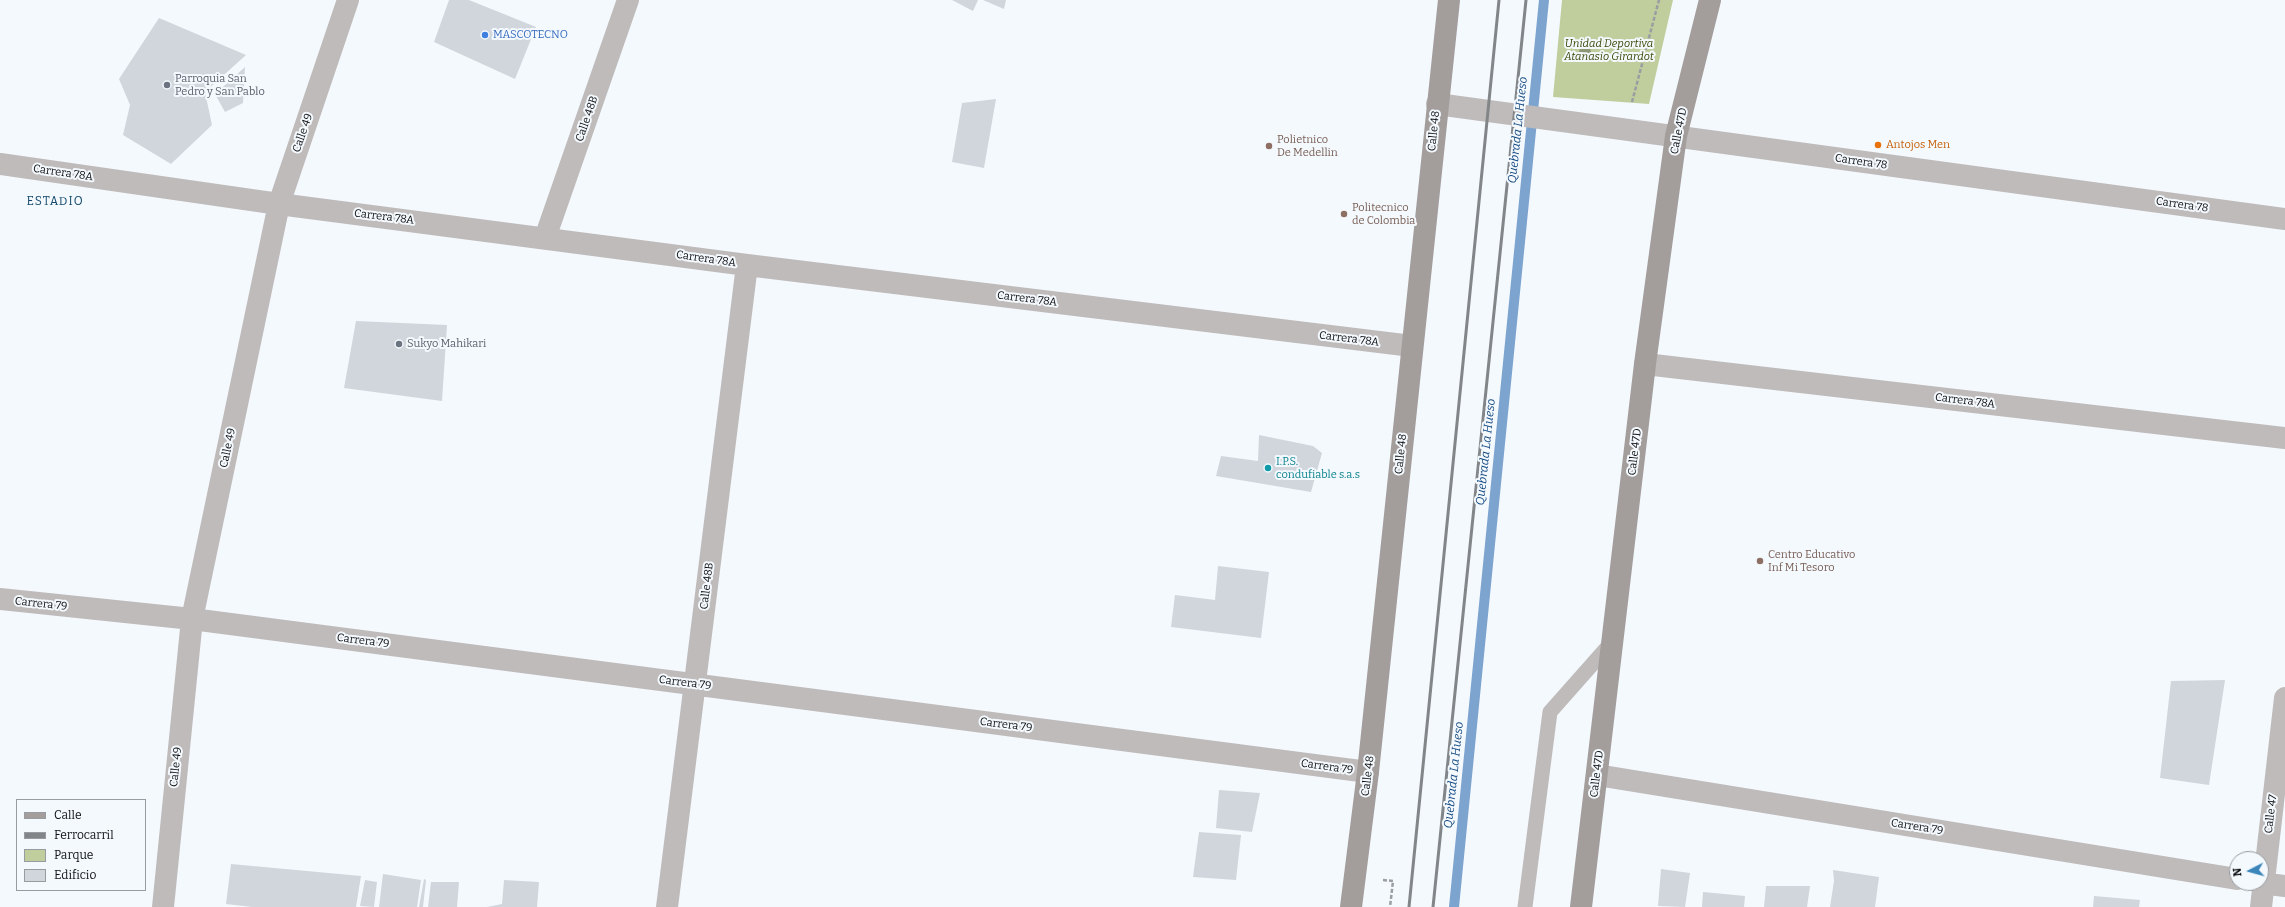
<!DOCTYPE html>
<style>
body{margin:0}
#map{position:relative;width:2285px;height:907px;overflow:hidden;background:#f4f9fe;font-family:Bitter,serif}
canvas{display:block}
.legend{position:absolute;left:16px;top:799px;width:130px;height:92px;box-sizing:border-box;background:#f4f9fe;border:1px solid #989b9f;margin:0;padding:5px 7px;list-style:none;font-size:12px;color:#0d0f11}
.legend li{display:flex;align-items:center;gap:8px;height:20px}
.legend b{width:20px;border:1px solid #989b9f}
.north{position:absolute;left:2229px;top:851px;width:40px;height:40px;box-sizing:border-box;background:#f4f9fe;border:1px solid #989b9f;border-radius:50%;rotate:264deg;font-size:11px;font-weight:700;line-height:16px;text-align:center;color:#0d0f11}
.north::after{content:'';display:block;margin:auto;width:14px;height:18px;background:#3a85b9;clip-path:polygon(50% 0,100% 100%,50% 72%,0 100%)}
</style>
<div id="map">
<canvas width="2285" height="907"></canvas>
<ul class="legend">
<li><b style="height:5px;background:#a39d9c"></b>Calle</li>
<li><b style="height:5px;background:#828689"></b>Ferrocarril</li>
<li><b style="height:11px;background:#c0ce9e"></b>Parque</li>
<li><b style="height:11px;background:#d0d6dc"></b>Edificio</li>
</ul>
<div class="north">N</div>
</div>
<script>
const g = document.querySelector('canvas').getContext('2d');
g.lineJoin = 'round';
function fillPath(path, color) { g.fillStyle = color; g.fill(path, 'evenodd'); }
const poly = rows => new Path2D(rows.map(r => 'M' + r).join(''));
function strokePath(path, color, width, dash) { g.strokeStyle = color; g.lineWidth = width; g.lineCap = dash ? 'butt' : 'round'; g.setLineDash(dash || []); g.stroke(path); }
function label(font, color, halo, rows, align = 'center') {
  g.font = font + ' Bitter,serif'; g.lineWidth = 4; g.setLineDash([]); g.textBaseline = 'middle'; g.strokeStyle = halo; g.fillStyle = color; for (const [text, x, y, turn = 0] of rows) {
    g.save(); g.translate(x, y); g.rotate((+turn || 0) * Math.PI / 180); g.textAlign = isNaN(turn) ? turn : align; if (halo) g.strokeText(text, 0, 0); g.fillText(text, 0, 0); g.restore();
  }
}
fillPath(poly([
 [1562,0,1673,0,1649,104,1553,97]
]), '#c0ce9e');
strokePath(poly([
 [1454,907,1544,0]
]), '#7da3cf', 10);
fillPath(poly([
 [449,0,469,0,536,27,515,79,434,42],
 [952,0,978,0,973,11],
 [983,0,1006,0,1004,9],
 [159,18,246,55,205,92,212,125,171,164,123,135,130,105,119,79],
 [245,67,243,103,225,112,215,94],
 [996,99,984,168,952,162,962,103],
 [356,321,447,325,442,401,344,388],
 [1259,435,1313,446,1322,453,1311,492,1216,476,1221,456,1258,461],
 [1218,566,1269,572,1261,638,1171,627,1175,595,1215,600],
 [2225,680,2209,785,2160,778,2171,681],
 [1219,790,1260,793,1252,832,1216,828],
 [1199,832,1241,835,1236,880,1193,877],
 [231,864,361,876,356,907,252,907,226,904],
 [1661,869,1690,873,1685,907,1658,906],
 [1833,870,1879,877,1875,907,1830,907,1834,881],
 [383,874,421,880,417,907,379,907],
 [424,879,426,880,423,907,419,907],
 [365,880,377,882,374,907,360,906],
 [504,880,539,882,537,907,487,907,502,904],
 [431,882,459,882,457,907,428,907],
 [1766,886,1810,886,1807,907,1764,907],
 [1703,892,1745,896,1744,907,1702,907],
 [2094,896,2140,900,2139,907,2093,907]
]), '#d0d6dc');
strokePath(poly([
 [1632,102,1659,0],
 [1383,880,1393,881,1390,907]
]), '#9a9da1', 2.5, [4, 2]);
strokePath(poly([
 [1525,907,1550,712,1612,642]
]), '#bfbbba', 15);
strokePath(poly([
 [0,164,279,204,747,265,1412,346],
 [545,238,628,0],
 [1645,364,2285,438],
 [0,599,192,619,1368,772],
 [1597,775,2237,879],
 [2261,883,2285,886],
 [163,907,192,619,279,204,348,0],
 [667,907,747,265],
 [2261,907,2285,698]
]), '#bfbbba', 22);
strokePath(poly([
 [1437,104,2285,219]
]), '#bfbbba', 22);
strokePath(poly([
 [1351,907,1368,772,1449,0],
 [1581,907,1645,364,1676,136,1710,0]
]), '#a39d9c', 22);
strokePath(poly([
 [1409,907,1499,0],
 [1433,907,1526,0]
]), '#828689', 3);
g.fillStyle = '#8e9775';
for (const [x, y] of [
 [1585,52]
]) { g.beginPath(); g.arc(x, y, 6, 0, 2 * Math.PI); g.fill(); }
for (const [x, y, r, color] of [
 [485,35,4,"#3f7fe0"],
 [167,85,4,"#6b7280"],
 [1878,145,4,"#e8710a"],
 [1269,146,4,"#8d6e63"],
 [1344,214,4,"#8d6e63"],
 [399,344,4,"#6b7280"],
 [1268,468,4,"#0f9aa8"],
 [1760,561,4,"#8d6e63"]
]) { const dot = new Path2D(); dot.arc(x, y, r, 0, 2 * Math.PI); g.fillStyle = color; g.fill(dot); strokePath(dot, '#f4f9fe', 1.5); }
label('11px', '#366cbe', '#f4f9fe', [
 ["MASCOTECNO",493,35]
], 'left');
label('italic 11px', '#3a4705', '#f4f9fe', [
 ["Unidad Deportiva",1609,44],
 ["Atanasio Girardot",1609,57]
]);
label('11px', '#5b616d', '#f4f9fe', [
 ["Parroquia San",175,79],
 ["Pedro y San Pablo",175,92],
 ["Sukyo Mahikari",407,344]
], 'left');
label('11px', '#0d0f11', '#f4f9fe', [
 ["Calle 48B",587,119,-71],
 ["Calle 48",1434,131,-84],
 ["Calle 47D",1679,131,-79],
 ["Calle 49",303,133,-71],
 ["Carrera 78",1861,162,8],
 ["Carrera 78A",63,173,8],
 ["Carrera 78",2182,205,8],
 ["Carrera 78A",384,217,7],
 ["Carrera 78A",706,259,8],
 ["Carrera 78A",1027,299,7],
 ["Carrera 78A",1349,339,7],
 ["Carrera 78A",1965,401,7],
 ["Calle 49",228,448,-78],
 ["Calle 47D",1635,452,-83],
 ["Calle 48",1401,454,-84],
 ["Calle 48B",707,586,-83],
 ["Carrera 79",41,604,6],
 ["Carrera 79",363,641,7],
 ["Carrera 79",685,683,7],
 ["Carrera 79",1006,725,7],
 ["Calle 49",176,767,-84],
 ["Carrera 79",1327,767,8],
 ["Calle 47D",1597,774,-83],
 ["Calle 48",1368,776,-83],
 ["Calle 47",2271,814,-83],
 ["Carrera 79",1917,827,9]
]);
label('11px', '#785e54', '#f4f9fe', [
 ["Polietnico",1277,140],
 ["De Medellin",1277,153],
 ["Politecnico",1352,208],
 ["de Colombia",1352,221],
 ["Centro Educativo",1768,555],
 ["Inf Mi Tesoro",1768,568]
], 'left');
label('11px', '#c56008', '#f4f9fe', [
 ["Antojos Men",1886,145]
], 'left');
label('11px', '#0d838f', '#f4f9fe', [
 ["I.P.S.",1276,462],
 ["condufiable s.a.s",1276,475]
], 'left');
label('italic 12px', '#154a81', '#f4f9fe', [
 ["Quebrada La Hueso",1518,130,-84],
 ["Quebrada La Hueso",1486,452,-84],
 ["Quebrada La Hueso",1454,775,-84]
]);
g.letterSpacing = '1px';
label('12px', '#11486a', '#f4f9fe', [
 ["ESTADIO",55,202]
]);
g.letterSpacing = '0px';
</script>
